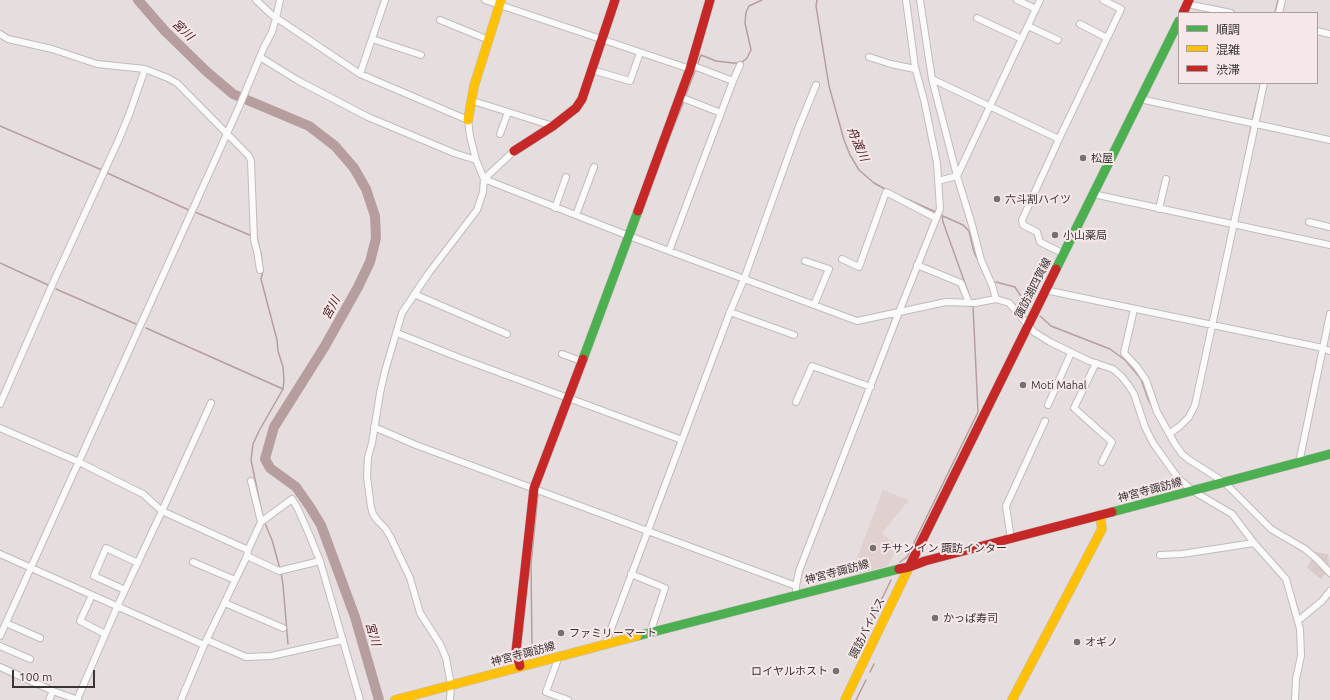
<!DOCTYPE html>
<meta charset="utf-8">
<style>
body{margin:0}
#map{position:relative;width:1330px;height:700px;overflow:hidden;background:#e6dede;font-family:Ubuntu,"Noto Sans JP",sans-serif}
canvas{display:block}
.legend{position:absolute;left:1178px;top:12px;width:140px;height:72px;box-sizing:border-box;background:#f6e8e8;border:1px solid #aba0a0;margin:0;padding:5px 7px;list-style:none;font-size:12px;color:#3a3434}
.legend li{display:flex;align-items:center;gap:8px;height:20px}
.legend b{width:20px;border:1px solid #aba0a0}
.scale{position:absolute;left:12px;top:670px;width:83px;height:18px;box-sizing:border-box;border:2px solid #3a3434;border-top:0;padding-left:5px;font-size:12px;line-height:14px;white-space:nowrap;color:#3a3434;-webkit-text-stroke:3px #f6e8e8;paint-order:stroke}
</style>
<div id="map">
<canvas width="1330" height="700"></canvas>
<ul class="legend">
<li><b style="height:5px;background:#4caf50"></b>順調</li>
<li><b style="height:5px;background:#ffc107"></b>混雑</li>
<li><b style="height:5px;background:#c62828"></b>渋滞</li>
</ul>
<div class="scale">100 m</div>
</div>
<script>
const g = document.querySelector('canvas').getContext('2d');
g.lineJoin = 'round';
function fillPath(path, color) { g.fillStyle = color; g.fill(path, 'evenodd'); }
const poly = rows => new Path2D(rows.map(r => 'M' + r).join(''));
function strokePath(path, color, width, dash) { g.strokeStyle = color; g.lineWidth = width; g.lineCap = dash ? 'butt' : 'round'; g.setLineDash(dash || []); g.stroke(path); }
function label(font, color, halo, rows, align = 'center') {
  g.font = font + ' Ubuntu,"Noto Sans JP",sans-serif'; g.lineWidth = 4; g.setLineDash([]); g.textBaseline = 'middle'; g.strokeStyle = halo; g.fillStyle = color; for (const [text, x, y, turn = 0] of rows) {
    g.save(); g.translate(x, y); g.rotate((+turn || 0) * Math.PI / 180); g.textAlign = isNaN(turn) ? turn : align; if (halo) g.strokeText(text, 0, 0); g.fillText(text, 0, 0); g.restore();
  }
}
fillPath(poly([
 [883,490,909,500,882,533,898,547,887,566,850,576]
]), '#e1d0d0');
fillPath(poly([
 [1310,551,1328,554,1330,570],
 [1312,558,1326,573,1321,579,1307,568]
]), '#dacaca');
strokePath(poly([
 [817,0,816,6,829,86,844,140,850,155,859,170,874,183,887,190],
 [1275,13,1278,0],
 [698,63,701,55,716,61,733,63,741,63,747,58,751,50,745,23,746,12,749,6,762,0],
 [685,97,695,71],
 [1253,117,1261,83],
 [0,126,102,170],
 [672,131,684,101],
 [1245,159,1251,127],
 [105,172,191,211],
 [900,196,936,212],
 [195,212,252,236],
 [942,215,943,222,971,300],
 [943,216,963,225,969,231,974,252,985,276],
 [255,237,257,238,261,254,263,271,261,279,277,340,278,351,283,367,284,380,283,389,259,431,253,444,251,460,263,518],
 [0,263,48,285],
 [996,282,1015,287,1029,309],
 [56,289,136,324],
 [1040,316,1051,326,1110,349,1125,360,1141,379,1148,399,1153,409],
 [146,328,283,389],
 [264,521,272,540,280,569],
 [900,562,907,557,978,412,973,306],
 [281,572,283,585,288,644],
 [532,648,531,564,538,494],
 [858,648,891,580],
 [870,672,874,664],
 [856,700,866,680]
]), '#b79e9e', 1.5);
strokePath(poly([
 [138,0,165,31,206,71,233,94,309,126,335,146,354,168,366,189,375,216,376,238,370,262,358,287,325,346,274,427,265,459,270,468,296,487,310,507,321,525,355,617,379,700]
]), '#b79e9e', 10);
const street = poly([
 [256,0,272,15,360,74,468,120,470,136,476,160,484,179,483,192,477,210,428,274,402,313,385,371,380,393,372,443,368,457,367,477,371,507,373,514,377,520,385,528,390,536,410,578,420,613,440,644,446,658,451,685,450,700],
 [485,0,690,69],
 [920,0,932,79,957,176,972,225,981,260,992,285,996,299],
 [1017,0,1036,9],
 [1187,4,1231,13],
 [1279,13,1282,0],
 [977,18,1022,39],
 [440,20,489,40],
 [1080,24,1107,38],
 [1028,26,1058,40],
 [1317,31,1330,34],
 [0,34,8,39,52,49,97,64,145,69,168,78,177,83,249,156,251,161,254,240,257,251,260,270],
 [372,39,421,55],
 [260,57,297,80,368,117,454,153,476,160],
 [869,57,891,64,915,69],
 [592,70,630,81,640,53],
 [360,74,385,0],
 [932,79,1059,139,1121,9,1103,0],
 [733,81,740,65],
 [680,97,721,113],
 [1140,99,1330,140],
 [473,101,553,126],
 [500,134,508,112],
 [1059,139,1022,220,1023,225,1037,232,1040,242,1064,254],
 [957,176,1040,0],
 [484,179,629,236,857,321,946,302,975,303,996,299,1009,303,1028,325,1034,332,1050,342,1089,361,1113,369,1122,377,1129,386,1134,394,1145,427,1153,443,1178,478,1193,491,1232,514,1254,543,1286,579,1300,629,1301,656,1296,679,1295,700],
 [484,179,514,151],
 [938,181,957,176],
 [1093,194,1330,245],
 [555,208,566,177],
 [1159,209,1166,179],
 [576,215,594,167],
 [1309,222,1330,227],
 [669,251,733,81,691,65],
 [842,259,859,267,886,192,936,218],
 [805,261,829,269,814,305],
 [917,265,961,283,969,303],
 [1045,290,1323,348,1330,351],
 [414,294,507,334],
 [1134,309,1124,353,1137,367,1146,380,1157,412,1175,444,1182,454,1188,459,1224,482,1271,529,1305,549,1318,560,1330,573],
 [730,312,794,335],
 [397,333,460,358,682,440],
 [562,354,581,361],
 [1096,363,1074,408,1112,442,1102,462],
 [796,402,812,366,871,387],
 [0,404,53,283,119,139,129,115,145,69],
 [1048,405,1071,353],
 [374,427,416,445,796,586],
 [0,428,79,462,143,494,162,511,248,550],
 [1169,434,1180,426,1189,417,1195,405,1264,83],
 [1299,463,1330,314],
 [251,481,261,522],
 [1011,539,1006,506,1045,421],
 [0,554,204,645],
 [1160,555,1182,554,1254,543],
 [247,556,279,571,320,561],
 [193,562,235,580],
 [631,574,665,588,650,633],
 [125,590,94,576,106,548,138,563],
 [92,595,80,621,105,634],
 [796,595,796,586,799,571,899,312,940,209,937,163,924,100,915,67,906,0],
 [225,603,283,628],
 [1299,620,1322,601,1330,591],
 [6,623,40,638],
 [0,636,239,107,264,47,272,32,276,18,280,0],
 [207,640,246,657,271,656,343,640],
 [605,645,730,312,744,279,798,129,816,85],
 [0,646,30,659],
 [559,656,546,692,568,700],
 [0,667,53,691,78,700],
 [49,700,53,691],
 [77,700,117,607,162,511,211,403],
 [181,700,204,645,247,556,248,550,261,522,292,499,298,509,309,534,320,561,360,700]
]);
const fast = poly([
 [1056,269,1179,21],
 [583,359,638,211],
 [1112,512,1330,454],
 [637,636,899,569]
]);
const slow = poly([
 [468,120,474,86,501,0],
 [395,700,637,636],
 [845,700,909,567],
 [1012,700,1102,529,1100,515]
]);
const jam = poly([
 [1183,13,1189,0],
 [514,151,553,126,576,108,582,99,615,0],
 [638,211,690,69,710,0],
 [909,567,1056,269],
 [899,569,909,567,925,561,1112,512],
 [520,666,516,651,534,488,583,359]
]);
strokePath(street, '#c1bbbb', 8);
strokePath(fast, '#c1bbbb', 10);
strokePath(slow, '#c1bbbb', 10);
strokePath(jam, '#c1bbbb', 10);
strokePath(street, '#fbfafa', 6);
strokePath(fast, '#4caf50', 9);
strokePath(slow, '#ffc107', 9);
strokePath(jam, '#c62828', 9);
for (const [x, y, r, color] of [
 [1083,158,4,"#767070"],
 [997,199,4,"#767070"],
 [1055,235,4,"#767070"],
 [1023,385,4,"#767070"],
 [873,548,4,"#767070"],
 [935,618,4,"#767070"],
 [561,633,4,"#767070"],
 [1077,642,4,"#767070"],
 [836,671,4,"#767070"]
]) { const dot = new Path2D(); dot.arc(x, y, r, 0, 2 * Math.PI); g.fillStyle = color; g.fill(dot); strokePath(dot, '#f6e8e8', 1.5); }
label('11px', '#3a3434', '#f6e8e8', [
 ["松屋",1091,158],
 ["六斗割ハイツ",1005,199],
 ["小山薬局",1063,235],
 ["Moti Mahal",1031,385],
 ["チサン イン 諏訪インター",881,548],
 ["かっぱ寿司",943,618],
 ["ファミリーマート",569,633],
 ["オギノ",1085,642],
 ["ロイヤルホスト",828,671,"right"]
], 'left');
label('11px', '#3a3434', '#f6e8e8', [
 ["諏訪湖四賀線",1033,288,-63],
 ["神宮寺諏訪線",1150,490,-15],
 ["神宮寺諏訪線",837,572,-15],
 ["諏訪バイパス",867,628,-64],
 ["神宮寺諏訪線",523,654,-15]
]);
label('italic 12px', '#4a1b1f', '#f6e8e8', [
 ["宮川",183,30,44],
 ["舟渡川",858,144,67],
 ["宮川",331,308,-62],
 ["宮川",373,634,74]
]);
</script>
